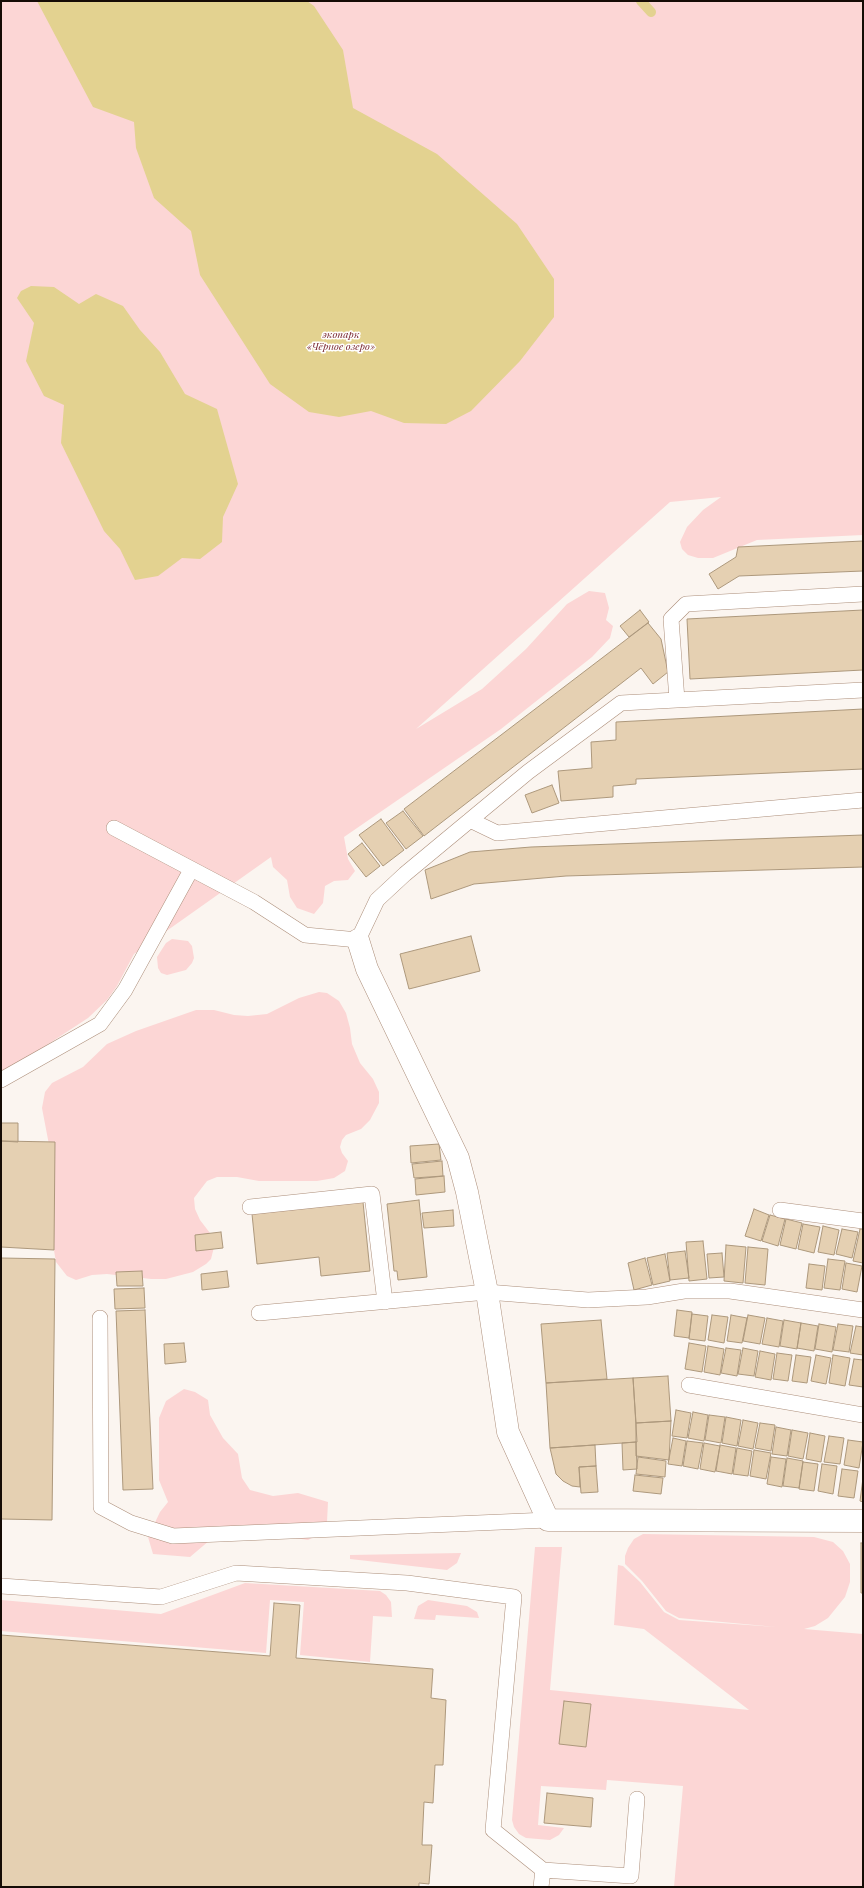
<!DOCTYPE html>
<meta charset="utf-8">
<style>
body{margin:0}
#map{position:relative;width:864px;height:1888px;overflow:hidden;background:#fbf5f0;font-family:"Playfair Display",serif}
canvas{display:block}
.frame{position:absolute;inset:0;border:2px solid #150b05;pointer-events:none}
</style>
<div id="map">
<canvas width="864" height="1888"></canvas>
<div class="frame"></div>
</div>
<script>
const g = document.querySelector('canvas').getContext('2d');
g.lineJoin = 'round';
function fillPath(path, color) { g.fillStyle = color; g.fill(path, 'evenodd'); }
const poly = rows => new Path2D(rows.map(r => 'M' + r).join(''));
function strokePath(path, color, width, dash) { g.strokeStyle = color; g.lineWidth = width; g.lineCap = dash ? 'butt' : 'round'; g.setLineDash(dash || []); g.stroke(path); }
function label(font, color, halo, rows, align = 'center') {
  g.font = font + ' "Playfair Display",serif'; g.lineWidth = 3; g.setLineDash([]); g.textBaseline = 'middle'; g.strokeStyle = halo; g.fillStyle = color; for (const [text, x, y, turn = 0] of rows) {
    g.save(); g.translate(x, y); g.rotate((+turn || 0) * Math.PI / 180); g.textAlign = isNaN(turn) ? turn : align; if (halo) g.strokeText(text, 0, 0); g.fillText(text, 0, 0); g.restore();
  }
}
fillPath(poly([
 [1,1,863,1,863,535,757,540,713,558,698,558,688,555,682,549,680,542,687,527,703,510,721,497,670,502,416,729,482,689,526,649,567,604,589,591,605,593,609,608,606,620,613,626,610,638,592,657,501,729,344,837,348,859,355,871,348,880,334,881,325,886,323,903,314,914,297,908,290,897,287,880,273,867,271,857,134,954,117,986,107,1000,88,1018,1,1075],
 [172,939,188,941,192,946,194,958,192,963,186,970,167,975,161,973,158,968,157,957,166,943],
 [319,992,327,993,339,1001,346,1013,350,1028,352,1044,360,1063,373,1079,379,1092,379,1103,370,1120,361,1129,346,1135,342,1140,340,1147,342,1153,348,1161,345,1171,334,1178,317,1181,259,1181,237,1177,217,1177,207,1181,194,1198,195,1209,200,1220,213,1237,214,1247,211,1259,206,1264,193,1272,166,1279,151,1279,107,1274,92,1275,76,1280,67,1276,56,1262,52,1239,50,1150,42,1108,45,1092,52,1083,83,1067,107,1044,136,1031,196,1010,214,1010,234,1015,248,1016,267,1014,299,998],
 [184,1389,195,1392,208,1400,210,1415,223,1438,238,1454,242,1478,250,1490,273,1496,298,1493,328,1502,327,1522,320,1534,308,1540,282,1536,210,1540,190,1557,153,1554,148,1537,160,1512,168,1502,159,1480,159,1418,166,1401],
 [643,1534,814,1537,833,1542,843,1551,850,1564,850,1582,845,1597,828,1618,815,1626,804,1629,863,1634,863,1887,674,1887,683,1786,607,1780,606,1790,541,1786,538,1825,564,1828,559,1835,550,1840,526,1838,519,1834,514,1827,512,1820,535,1547,562,1547,550,1690,749,1710,644,1629,614,1625,618,1565,623,1566,640,1582,664,1612,679,1620,776,1627,679,1618,666,1611,642,1581,625,1564,625,1556,628,1548,634,1539],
 [461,1553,457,1563,447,1570,350,1559,350,1555],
 [245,1583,380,1591,386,1595,391,1602,392,1617,373,1616,370,1662,300,1655,304,1602,270,1600,266,1653,1,1631,1,1600,161,1614],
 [428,1600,467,1606,477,1612,479,1618,436,1615,435,1620,414,1619,418,1606]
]), '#fcd6d5');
fillPath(poly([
 [37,1,307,1,314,6,343,50,353,108,437,154,517,224,554,279,554,317,520,361,471,411,446,424,404,423,371,411,339,417,309,412,270,384,200,275,191,231,154,198,136,148,134,122,93,107],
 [31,286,54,287,79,304,96,294,123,306,140,330,160,352,185,394,217,409,238,484,223,517,222,542,200,559,182,558,158,576,135,580,120,549,104,531,61,443,64,405,44,396,26,361,34,323,17,298,21,291]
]), '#e3d290');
strokePath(poly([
 [641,1,651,12]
]), '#e3d290', 10);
const building = poly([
 [863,541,863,571,739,576,718,589,709,574,736,557,738,547,863,541],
 [640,610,649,622,629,637,620,626,640,610],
 [863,610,863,670,690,679,687,619,863,610],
 [648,623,661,639,668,672,653,684,641,668,424,836,404,809,648,623],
 [863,709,863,769,636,779,636,784,613,786,613,797,561,801,558,771,592,768,591,742,616,740,616,722,863,709],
 [552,785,559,803,532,813,525,795,552,785],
 [403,811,423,836,406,849,386,823,403,811],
 [381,819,404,850,383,866,359,835,381,819],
 [863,835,863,867,566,876,474,884,431,899,425,870,470,852,531,847,863,835],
 [362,843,380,866,366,877,348,854,362,843],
 [471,936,480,971,409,989,400,954,471,936],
 [1,1123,18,1123,18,1142,1,1141,1,1123],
 [1,1141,55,1142,54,1250,1,1247,1,1141],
 [439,1144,441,1160,411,1163,410,1146,439,1144],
 [442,1161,443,1176,414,1178,412,1164,442,1161],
 [444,1176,445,1192,416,1195,415,1179,444,1176],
 [419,1200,427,1277,398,1280,397,1271,394,1271,387,1204,419,1200],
 [363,1202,370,1271,321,1276,319,1257,257,1264,252,1214,363,1202],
 [754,1209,769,1215,761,1241,745,1236,754,1209],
 [453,1210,454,1226,424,1228,422,1213,453,1210],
 [770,1215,785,1219,778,1246,762,1241,770,1215],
 [786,1219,802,1223,796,1249,780,1245,786,1219],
 [803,1224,820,1227,814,1253,798,1249,803,1224],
 [823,1226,839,1230,834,1255,818,1252,823,1226],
 [842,1229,858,1232,852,1258,836,1254,842,1229],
 [860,1229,863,1229,863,1263,853,1261,860,1229],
 [221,1232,223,1248,196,1251,195,1235,221,1232],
 [703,1241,707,1279,689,1281,686,1242,703,1241],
 [726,1245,746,1247,743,1283,724,1281,726,1245],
 [748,1247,768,1249,765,1285,745,1283,748,1247],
 [685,1251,689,1278,670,1280,667,1253,685,1251],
 [722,1253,724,1277,709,1278,707,1254,722,1253],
 [665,1254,670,1281,653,1285,647,1258,665,1254],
 [1,1258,55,1259,52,1520,1,1519,1,1258],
 [645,1258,652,1285,634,1290,628,1263,645,1258],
 [828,1259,845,1261,840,1290,824,1288,828,1259],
 [846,1263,862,1266,857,1292,842,1289,846,1263],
 [809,1264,825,1266,822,1290,806,1288,809,1264],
 [142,1271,143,1286,117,1286,116,1272,142,1271],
 [227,1271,229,1287,202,1290,201,1274,227,1271],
 [144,1288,145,1308,115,1309,114,1289,144,1288],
 [145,1310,153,1489,123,1490,116,1311,145,1310],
 [677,1310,692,1312,689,1338,674,1336,677,1310],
 [692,1314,708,1316,705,1341,689,1339,692,1314],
 [712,1315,728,1317,724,1343,708,1340,712,1315],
 [731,1315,747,1318,742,1343,727,1341,731,1315],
 [748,1315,765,1318,760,1344,743,1341,748,1315],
 [767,1318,783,1321,779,1347,762,1344,767,1318],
 [601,1320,607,1379,546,1383,541,1324,601,1320],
 [784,1320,801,1323,797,1349,780,1346,784,1320],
 [801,1323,818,1326,814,1351,797,1348,801,1323],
 [819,1324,836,1327,832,1352,815,1349,819,1324],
 [838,1324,853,1326,849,1352,833,1350,838,1324],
 [856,1326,863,1327,863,1355,850,1353,856,1326],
 [184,1343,186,1362,165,1364,164,1344,184,1343],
 [689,1343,706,1346,702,1372,685,1369,689,1343],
 [708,1346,724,1349,720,1375,704,1372,708,1346],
 [726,1348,741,1350,737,1376,721,1373,726,1348],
 [743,1348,758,1351,754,1376,738,1374,743,1348],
 [760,1351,775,1354,771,1380,755,1377,760,1351],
 [777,1353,792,1355,788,1381,773,1379,777,1353],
 [796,1355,811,1357,807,1383,792,1381,796,1355],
 [816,1355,831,1358,826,1384,811,1381,816,1355],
 [833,1355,850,1358,845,1386,829,1383,833,1355],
 [854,1359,863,1360,863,1387,849,1385,854,1359],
 [668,1376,671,1421,636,1423,633,1378,668,1376],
 [633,1378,637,1442,550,1448,546,1383,633,1378],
 [676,1410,691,1413,687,1438,672,1436,676,1410],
 [693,1412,708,1415,704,1441,688,1438,693,1412],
 [709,1415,725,1417,721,1443,705,1440,709,1415],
 [726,1417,741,1420,737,1446,722,1443,726,1417],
 [743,1420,758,1423,753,1449,738,1446,743,1420],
 [671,1421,669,1460,636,1456,636,1423,671,1421],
 [760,1423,775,1425,771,1451,755,1448,760,1423],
 [776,1427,791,1430,787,1456,772,1454,776,1427],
 [792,1430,808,1433,803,1459,788,1456,792,1430],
 [810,1433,825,1436,821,1462,806,1459,810,1433],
 [829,1436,844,1438,840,1464,824,1462,829,1436],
 [673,1438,686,1441,682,1466,668,1464,673,1438],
 [848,1440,863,1442,859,1468,844,1465,848,1440],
 [687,1441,703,1443,698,1469,683,1466,687,1441],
 [636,1442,637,1469,623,1470,622,1443,636,1442],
 [704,1443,720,1446,715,1472,700,1469,704,1443],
 [595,1445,596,1466,579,1467,580,1487,572,1486,563,1481,556,1474,550,1448,595,1445],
 [720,1445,736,1448,732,1474,716,1471,720,1445],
 [737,1448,752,1451,748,1476,733,1474,737,1448],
 [754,1450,771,1453,766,1479,750,1476,754,1450],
 [638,1457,666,1461,665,1477,636,1474,638,1457],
 [771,1457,786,1459,782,1487,767,1484,771,1457],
 [787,1458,803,1461,799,1488,783,1486,787,1458],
 [803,1462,818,1464,814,1491,799,1489,803,1462],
 [822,1464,837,1466,833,1494,818,1491,822,1464],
 [596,1466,598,1492,581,1493,579,1467,596,1466],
 [842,1469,858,1471,854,1498,838,1496,842,1469],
 [635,1475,663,1478,661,1494,633,1491,635,1475],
 [863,1478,863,1502,860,1501,863,1478],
 [861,1543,863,1543,863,1593,861,1593,861,1543],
 [274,1603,300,1605,296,1658,433,1669,431,1698,446,1700,443,1765,435,1765,433,1803,424,1802,422,1845,432,1845,429,1884,419,1883,419,1887,1,1887,1,1635,270,1656,274,1603],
 [564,1701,591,1704,586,1747,559,1744,564,1701],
 [547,1793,593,1798,591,1827,544,1823,547,1793]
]);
fillPath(building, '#e5d0b2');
strokePath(building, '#ad987c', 1);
const service = poly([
 [677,700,671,619,686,604,863,594],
 [470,820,497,833,863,800],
 [114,828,254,902,305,935,358,940,377,900,405,874,528,772,621,703,863,690],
 [1,1080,100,1024,125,990,191,870],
 [250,1207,372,1194,385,1302],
 [780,1210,863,1221],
 [259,1313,487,1292,588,1300,647,1297,684,1291,730,1291,863,1310],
 [100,1318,101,1507,131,1523,173,1536,548,1520],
 [689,1385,863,1415],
 [1,1586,161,1597,236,1573,407,1583,514,1597,493,1830,543,1870,541,1887],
 [543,1870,631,1876,637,1799]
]);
const minor = poly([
 [358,940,367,969,458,1158,467,1192,487,1292,508,1432,548,1520,863,1521]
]);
strokePath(service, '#ac8e7a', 16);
strokePath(minor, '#ac8e7a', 23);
strokePath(service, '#fff', 15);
strokePath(minor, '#fff', 22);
label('italic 10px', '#76222b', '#fff', [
 ["экопарк",341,335],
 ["«Чёрное озеро»",341,347]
]);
</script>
